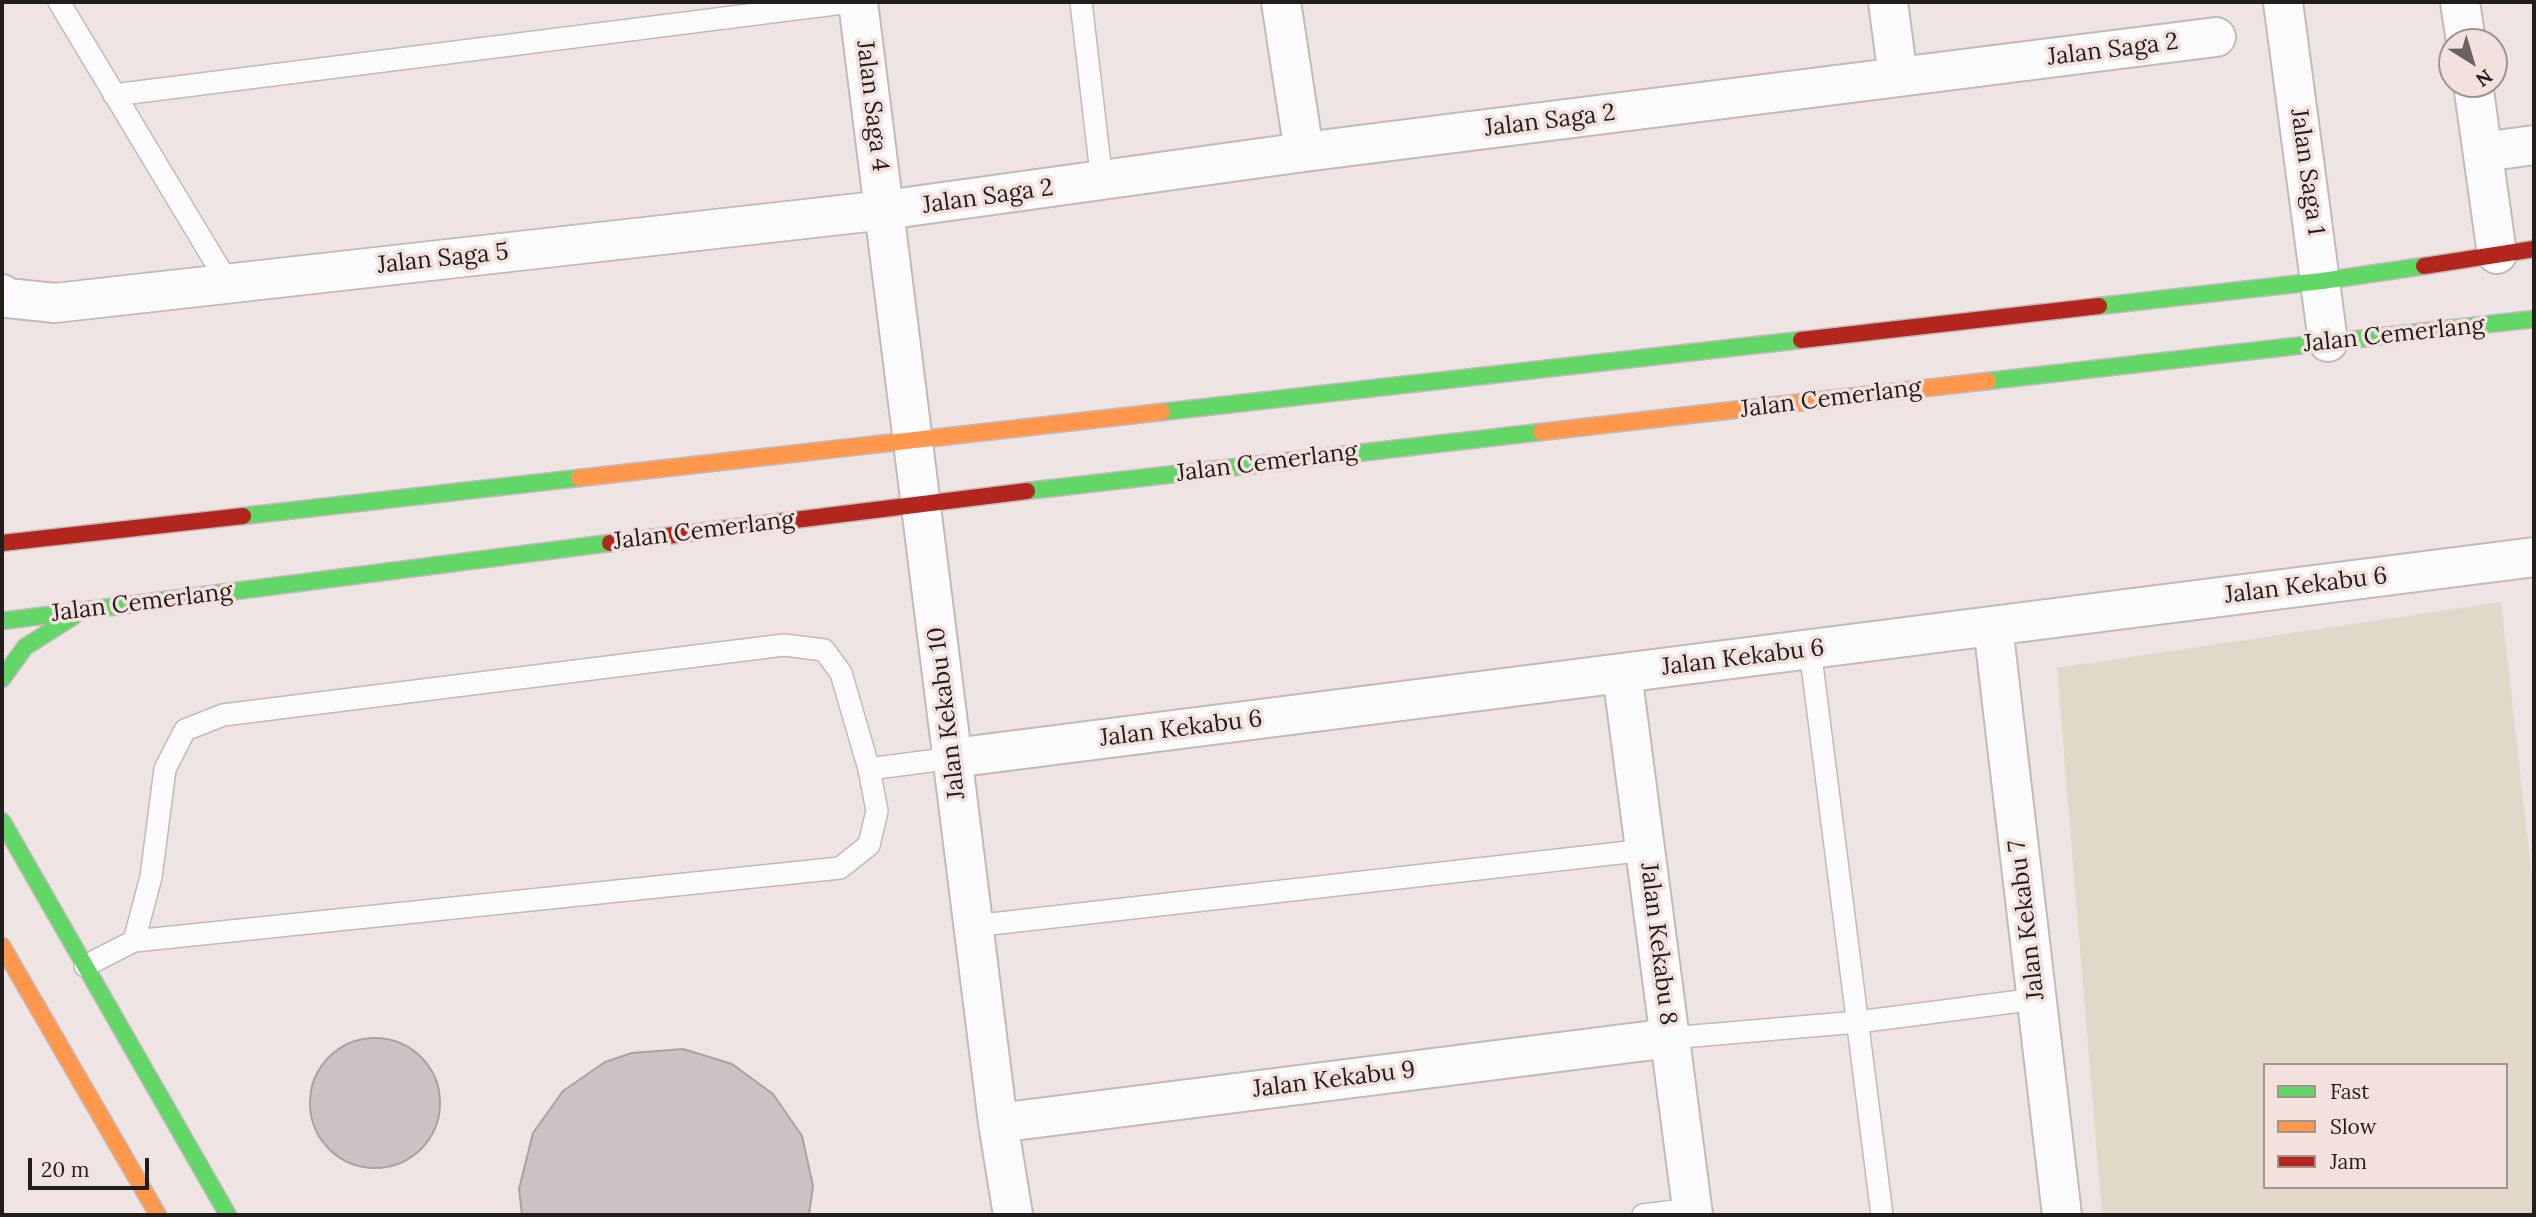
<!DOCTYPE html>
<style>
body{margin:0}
#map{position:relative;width:2536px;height:1217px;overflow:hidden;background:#eee4e3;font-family:Lora,serif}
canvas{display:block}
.frame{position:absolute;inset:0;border:4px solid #231d1c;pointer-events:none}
.legend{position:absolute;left:2263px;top:1063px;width:245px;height:126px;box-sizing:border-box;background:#f3e1de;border:2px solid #a09390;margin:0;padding:9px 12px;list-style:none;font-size:21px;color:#231d1c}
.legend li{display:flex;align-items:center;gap:14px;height:35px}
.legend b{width:35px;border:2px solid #a09390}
.north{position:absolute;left:2438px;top:28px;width:70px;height:70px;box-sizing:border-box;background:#f3e1de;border:2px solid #a09390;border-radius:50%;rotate:143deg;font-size:19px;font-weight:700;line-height:28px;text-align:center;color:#231d1c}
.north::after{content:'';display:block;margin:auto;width:24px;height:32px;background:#6a6362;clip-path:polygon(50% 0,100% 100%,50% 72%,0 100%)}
.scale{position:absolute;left:28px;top:1158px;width:121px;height:32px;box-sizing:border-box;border:4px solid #231d1c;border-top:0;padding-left:9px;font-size:21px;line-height:24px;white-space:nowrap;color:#231d1c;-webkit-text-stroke:5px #f3e1de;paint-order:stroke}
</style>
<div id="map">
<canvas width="2536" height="1217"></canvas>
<div class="frame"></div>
<ul class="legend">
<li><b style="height:9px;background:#63d668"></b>Fast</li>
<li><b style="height:9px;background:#ff974d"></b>Slow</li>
<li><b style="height:9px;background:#b3261e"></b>Jam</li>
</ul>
<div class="north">N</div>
<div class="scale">20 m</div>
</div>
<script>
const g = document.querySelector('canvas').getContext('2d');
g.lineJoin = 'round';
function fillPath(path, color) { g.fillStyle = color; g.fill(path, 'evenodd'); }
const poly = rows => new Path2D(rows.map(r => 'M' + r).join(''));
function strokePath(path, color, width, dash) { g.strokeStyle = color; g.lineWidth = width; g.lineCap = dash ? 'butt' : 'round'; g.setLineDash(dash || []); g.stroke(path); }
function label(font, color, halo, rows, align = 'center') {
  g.font = font + ' Lora,serif'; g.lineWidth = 7; g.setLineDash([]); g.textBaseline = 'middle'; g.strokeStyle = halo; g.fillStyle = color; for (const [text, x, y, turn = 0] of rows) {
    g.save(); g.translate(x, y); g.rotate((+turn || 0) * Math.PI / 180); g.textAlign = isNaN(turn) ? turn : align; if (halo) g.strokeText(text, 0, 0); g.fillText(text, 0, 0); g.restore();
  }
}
fillPath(poly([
 [2501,602,2534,896,2534,1215,2102,1215,2057,668],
 [2265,1065,2506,1065,2506,1187,2265,1187]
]), '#e2d8ca');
const building = poly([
 '310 1103a65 65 0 1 1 130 0a65 65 0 1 1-130 0Z',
 [683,1049,732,1064,773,1094,802,1136,813,1186,809,1215,522,1215,519,1189,533,1133,563,1091,605,1062,632,1053,683,1049]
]);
fillPath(building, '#cac2c3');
strokePath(building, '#a9a1a2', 2);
const lane = poly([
 [59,2,228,283],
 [1081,2,1102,182],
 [114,95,851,2],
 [1810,649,1882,1215],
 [869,769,953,758],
 [973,926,1646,850],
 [85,966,134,941,151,877,165,769,185,730,223,715,784,645,824,650,841,673,869,769,877,811,869,845,840,868,134,941],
 [1670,1038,1858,1022,2036,999],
 [1643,1215,1692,1209]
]);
const street = poly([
 [858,2,998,1123,1013,1215],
 [1281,2,1304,152],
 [1888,2,1898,77],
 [2283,2,2328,342],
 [2460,2,2466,42],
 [2473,84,2497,254],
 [2483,152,2534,145],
 [2,294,7,298,55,303,885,210,1304,152,2216,37],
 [1993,626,2062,1215],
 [1622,673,1693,1215],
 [953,758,2534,557],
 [998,1123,1670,1038]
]);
const fast = poly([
 [2099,306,2322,281,2424,266],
 [1988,381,2534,319],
 [1162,412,1801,340],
 [1027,491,1541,432],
 [243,516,579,478],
 [2,621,610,543],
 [2,679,25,647,74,616],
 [2,821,228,1215]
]);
const slow = poly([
 [1541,432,1988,381],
 [579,478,1162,412],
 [2,946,158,1215]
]);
const jam = poly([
 [2424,266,2534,249],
 [1801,340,2099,306],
 [2,543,243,516],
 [610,543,1027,491]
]);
strokePath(lane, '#c2bab9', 24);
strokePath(street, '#c2bab9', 42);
strokePath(fast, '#c2bab9', 19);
strokePath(slow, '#c2bab9', 19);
strokePath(jam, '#c2bab9', 19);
strokePath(lane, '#fcfbfb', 21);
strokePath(street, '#fcfbfb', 38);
strokePath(fast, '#63d668', 16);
strokePath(slow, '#ff974d', 16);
strokePath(jam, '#b3261e', 16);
label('24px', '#231d1c', '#f3e1de', [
 ["Jalan Saga 2",2113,50,-7],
 ["Jalan Saga 4",872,106,83],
 ["Jalan Saga 2",1550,121,-7],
 ["Jalan Saga 1",2307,172,82],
 ["Jalan Saga 2",988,197,-8],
 ["Jalan Saga 5",443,259,-6],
 ["Jalan Cemerlang",2394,335,-6],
 ["Jalan Cemerlang",1831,399,-7],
 ["Jalan Cemerlang",1267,463,-7],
 ["Jalan Cemerlang",704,531,-7],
 ["Jalan Kekabu 6",2306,586,-7],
 ["Jalan Cemerlang",142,603,-7],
 ["Jalan Kekabu 6",1743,658,-7],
 ["Jalan Kekabu 10",947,713,-97],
 ["Jalan Kekabu 6",1181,729,-7],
 ["Jalan Kekabu 7",2027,920,-97],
 ["Jalan Kekabu 8",1658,944,83],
 ["Jalan Kekabu 9",1334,1080,-7]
]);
</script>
